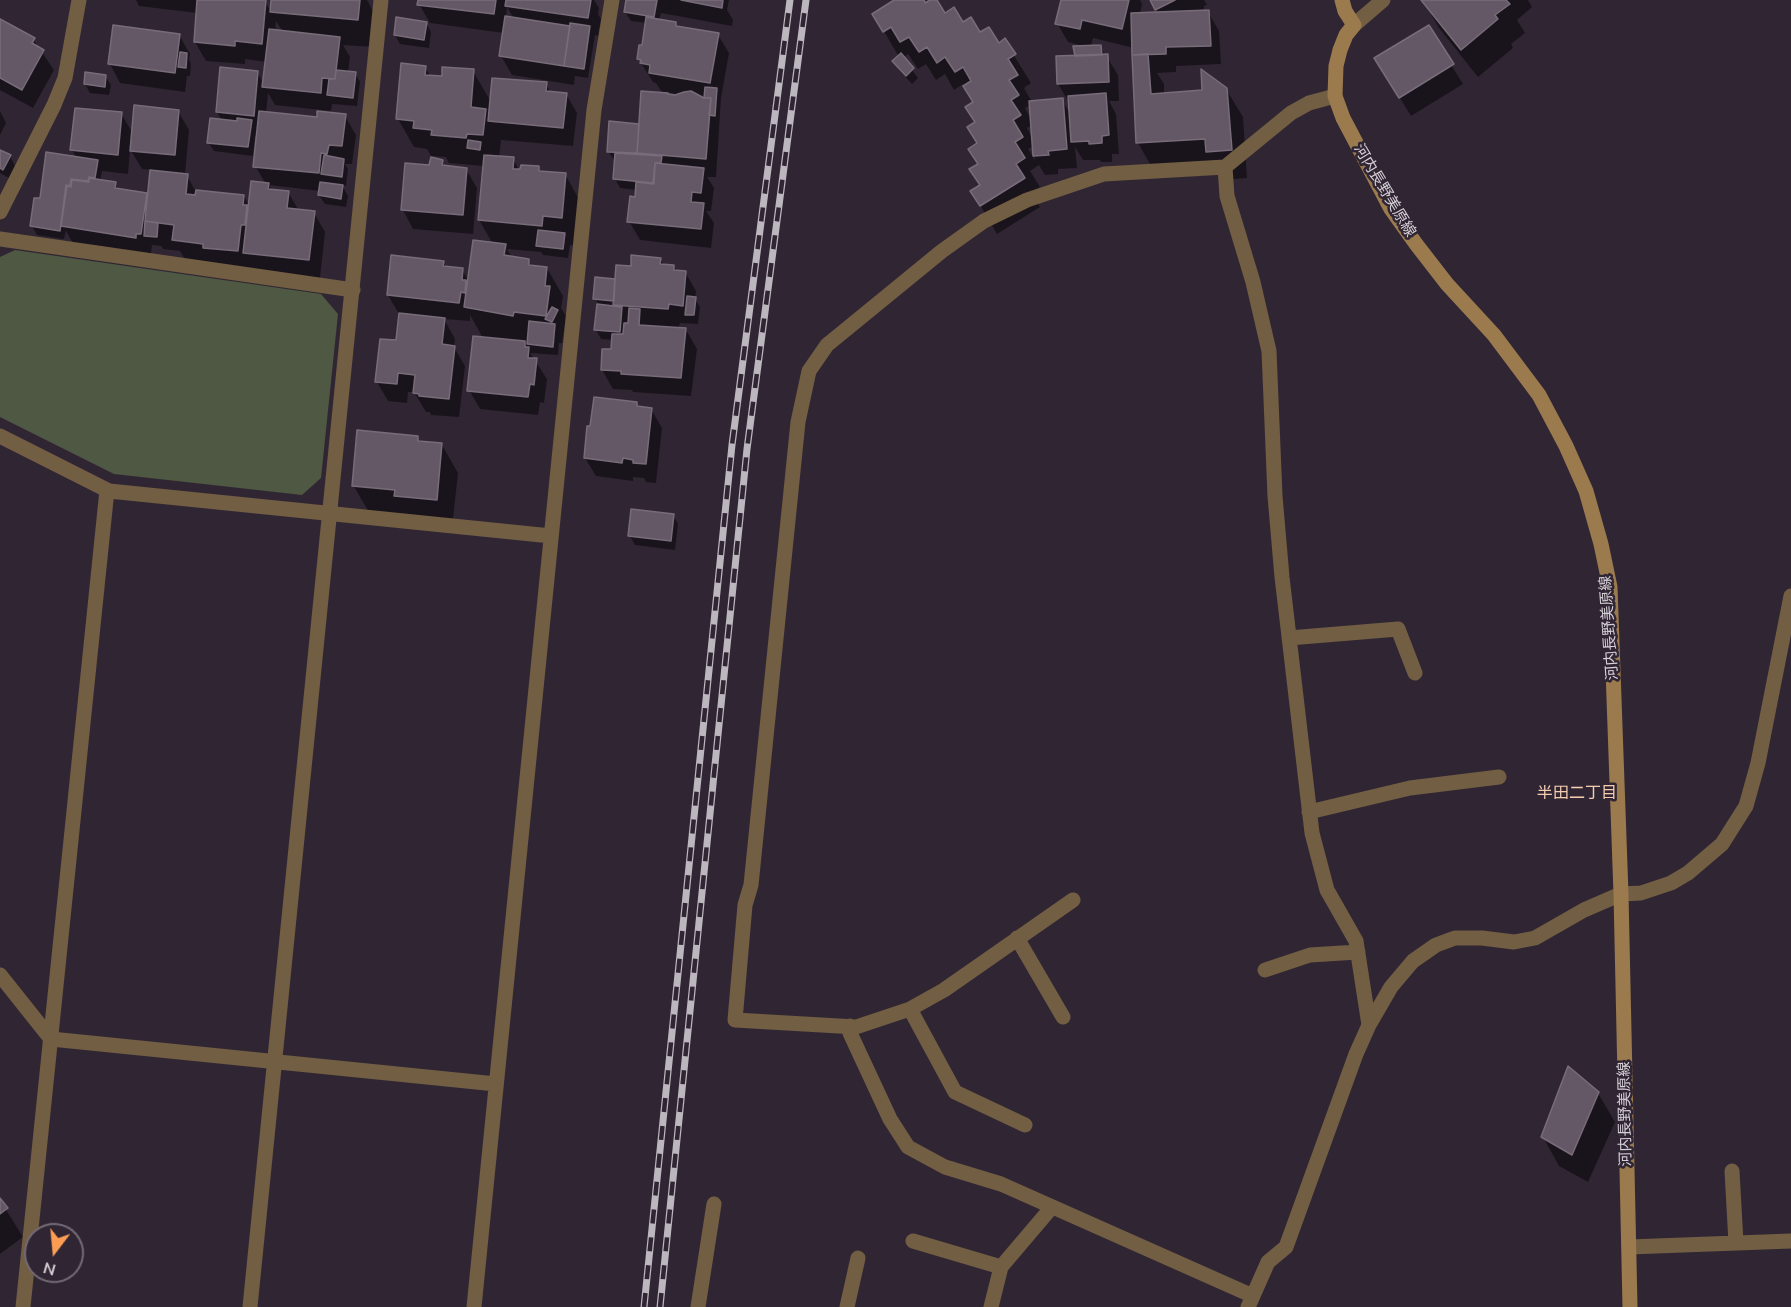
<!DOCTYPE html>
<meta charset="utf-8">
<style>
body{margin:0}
#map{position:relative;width:1791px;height:1307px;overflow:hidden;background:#302633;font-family:"Nunito Sans",sans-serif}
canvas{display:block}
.north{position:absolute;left:24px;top:1223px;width:60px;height:60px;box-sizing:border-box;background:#302633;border:2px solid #726a75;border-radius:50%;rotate:196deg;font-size:16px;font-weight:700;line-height:24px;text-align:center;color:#d6d0d8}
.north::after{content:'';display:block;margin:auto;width:21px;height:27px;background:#fd9d54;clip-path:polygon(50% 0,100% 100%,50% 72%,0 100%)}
</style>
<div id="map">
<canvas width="1791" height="1307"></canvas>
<div class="north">N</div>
</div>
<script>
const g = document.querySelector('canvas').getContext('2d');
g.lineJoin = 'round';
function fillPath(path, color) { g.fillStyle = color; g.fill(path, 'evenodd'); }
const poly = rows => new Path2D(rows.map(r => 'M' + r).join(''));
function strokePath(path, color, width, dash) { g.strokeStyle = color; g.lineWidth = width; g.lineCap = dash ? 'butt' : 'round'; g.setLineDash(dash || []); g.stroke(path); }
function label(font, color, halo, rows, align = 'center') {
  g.font = font + ' "Nunito Sans","Noto Sans JP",sans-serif'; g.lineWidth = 5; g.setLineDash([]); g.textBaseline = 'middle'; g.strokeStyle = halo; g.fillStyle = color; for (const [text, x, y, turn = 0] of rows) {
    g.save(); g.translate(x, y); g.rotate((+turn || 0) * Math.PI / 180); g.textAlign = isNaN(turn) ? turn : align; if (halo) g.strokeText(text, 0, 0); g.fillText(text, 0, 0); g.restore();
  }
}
fillPath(poly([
 [15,250,321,294,338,314,321,478,302,495,114,474,0,417,0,257]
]), '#4f5842');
fillPath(poly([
 [136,0,261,0,265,2,271,11,272,0,367,0,376,16,374,47,343,45,350,57,348,72,355,73,360,82,357,106,332,104,331,111,275,105,268,93,266,114,318,119,345,116,356,135,352,164,345,164,348,169,346,186,342,185,348,196,346,207,325,204,319,195,320,191,269,185,272,191,288,192,299,211,314,213,325,232,320,278,190,268,180,251,163,249,161,246,152,245,151,253,147,253,146,256,74,245,66,231,64,239,37,235,32,226,41,200,77,159,72,150,121,113,133,134,178,111,189,130,185,175,187,176,196,192,244,196,250,207,266,184,255,166,258,136,255,136,253,156,214,151,208,142,222,121,217,112,257,72,264,84,267,62,245,59,245,64,206,61,195,42,197,13,139,6],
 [276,21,283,32,275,32],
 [130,149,142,169,152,170,149,200,146,194,119,190,115,184,100,181,102,171,128,174],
 [419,0,594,0,599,8,598,14,601,19,598,36,595,35,588,78,575,76,574,85,512,75,501,56,504,33,430,23,419,4],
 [507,7,514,19,506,18],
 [627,0,729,0,727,10,733,20,732,26,661,13,659,21,675,23,678,28,718,35,729,53,721,98,716,177,707,177,714,188,711,211,706,211,714,223,711,248,640,240,629,221,637,190,620,188,615,179,616,161,614,160,608,151,640,129,663,94,656,83,653,82,638,58,643,46,647,23,631,21,625,12],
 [666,92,681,95,668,96],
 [897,0,922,0,925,5,935,0,944,15,998,45,1005,41,1031,83,1024,88,1032,102,1062,100,1070,114,1070,104,1058,84,1083,46,1068,42,1057,23,1062,0,1140,0,1142,4,1140,14,1159,14,1151,0,1204,0,1207,5,1204,6,1204,9,1198,12,1208,12,1219,31,1221,64,1176,66,1176,72,1157,73,1164,84,1164,94,1226,89,1243,117,1247,178,1224,180,1216,167,1154,171,1138,143,1134,48,1093,38,1091,46,1100,46,1118,75,1119,101,1109,101,1116,114,1119,154,1112,154,1112,162,1101,162,1100,160,1083,160,1075,147,1077,168,1058,169,1058,174,1045,175,1039,165,1030,171,1040,187,1032,192,1040,207,997,234,972,191,981,186,974,102,963,84,954,90,945,74,936,80,926,64,918,69,908,54,903,58,918,78,912,84,899,70,894,61,899,57,874,14],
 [1031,105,1032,121,1025,108],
 [1032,125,1033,140,1027,128],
 [1034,146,1035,160,1028,149],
 [1423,0,1528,0,1532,7,1517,20,1525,33,1511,44,1513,48,1478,77,1439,28],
 [0,21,33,39,54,70,33,108,0,90],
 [426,23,431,32,429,48,400,44,395,35],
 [1428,27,1463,84,1411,116,1387,77],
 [179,35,190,54,189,59,191,64,190,76,187,76,185,92,120,83,110,64],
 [425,67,431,77,443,78,473,71,491,102,546,84,551,93,566,94,577,113,573,146,501,140,499,158,513,159,521,173,538,167,541,173,565,174,581,203,578,246,570,245,568,258,543,255,541,252,507,249,512,258,528,260,532,266,547,268,563,296,561,308,566,316,562,343,559,343,558,355,530,353,547,379,544,403,540,402,538,415,480,409,469,390,483,338,470,315,470,321,444,319,455,339,454,347,465,366,459,417,431,415,430,412,426,412,414,392,408,392,407,403,388,401,377,382,398,342,399,314,388,295,443,262,447,268,462,270,469,281,493,244,479,220,484,166,449,163,446,157,431,156,427,149,414,147,398,119],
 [105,76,111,85,109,95,90,93,85,84],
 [0,111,6,123,0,135],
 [0,152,10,156,15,166,9,178,0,173],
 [442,162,445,167,466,169,477,188,473,234,413,229,403,210,430,167],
 [660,259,664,265,674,266,677,271,685,272,696,291,695,299,700,307,698,324,680,323,678,329,686,330,697,349,691,396,633,392,632,390,613,389,602,370,613,351,613,340,601,339,596,330,598,304,595,298,632,267],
 [636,404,638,407,651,409,662,428,656,483,646,482,644,478,633,477,633,481,596,476,585,458],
 [417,438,420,442,442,445,458,473,452,528,370,514,353,485],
 [673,515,678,524,675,550,635,545,630,536],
 [1598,1093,1615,1122,1588,1182,1559,1166,1543,1137],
 [0,1200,23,1237,0,1254]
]), '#0007');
const building = poly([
 [197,0,266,0,262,44,235,41,235,46,194,42,197,0],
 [271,0,360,0,358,20,270,12,271,0],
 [418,0,496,0,494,14,417,5,418,0],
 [506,0,591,0,588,18,505,6,506,0],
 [626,0,657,0,654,17,624,12,626,0],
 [681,0,723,0,722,8,681,0],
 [894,0,924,0,925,3,930,0,937,0,945,13,954,7,963,22,971,17,980,32,989,27,999,43,1005,38,1016,54,1008,59,1018,75,1009,80,1019,95,1011,100,1021,115,1013,120,1023,137,1015,142,1025,158,1016,164,1025,178,980,206,970,191,980,185,969,169,978,164,968,149,977,143,967,127,975,122,965,107,973,102,963,86,971,81,963,67,955,72,945,57,937,63,927,47,919,52,909,37,900,42,891,27,883,32,872,14,894,0],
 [1061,0,1129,0,1122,29,1082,20,1080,29,1055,24,1061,0],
 [1150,0,1175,0,1155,10,1150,0],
 [1421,0,1506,0,1510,4,1495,15,1498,19,1461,50,1421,0],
 [1209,10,1211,46,1166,47,1166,54,1132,55,1131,13,1209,10],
 [505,16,570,26,564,66,499,56,505,16],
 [396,17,427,22,424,40,394,35,396,17],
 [646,17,676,22,676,26,719,33,710,83,649,73,650,65,640,63,641,60,637,59,639,45,642,45,646,17],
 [0,19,35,38,32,43,44,50,22,90,0,78,0,19],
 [570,23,590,26,584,69,564,66,570,23],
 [113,25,180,34,175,73,108,64,113,25],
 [1429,25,1454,64,1399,98,1374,58,1429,25],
 [269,29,340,37,335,79,322,78,321,93,262,87,269,29],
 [1101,45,1102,55,1075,56,1073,46,1101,45],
 [180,52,187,53,186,68,178,67,180,52],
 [901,53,914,68,906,76,892,61,901,53],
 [1108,54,1109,82,1057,84,1056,56,1108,54],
 [1148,54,1151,94,1202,90,1201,69,1227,88,1232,150,1206,152,1205,139,1136,143,1132,55,1148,54],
 [401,63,426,66,425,75,442,76,442,67,474,69,471,107,486,109,483,135,467,134,466,138,431,135,432,130,413,128,414,121,396,119,401,63],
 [220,67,258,71,254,116,216,112,220,67],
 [336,70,356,72,353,98,327,95,329,79,335,79,336,70],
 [85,72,106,75,105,87,84,84,85,72],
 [492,78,547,82,546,91,567,93,563,128,488,121,492,78],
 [705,87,717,88,715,116,709,115,711,98,704,98,705,87],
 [641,91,668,93,668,94,675,95,684,92,691,91,704,98,711,98,706,159,637,153,641,91],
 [1106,93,1109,135,1102,136,1102,143,1089,144,1089,141,1071,142,1068,96,1106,93],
 [1063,98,1067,149,1048,151,1049,155,1033,156,1029,101,1063,98],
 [134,105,179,110,175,155,130,151,134,105],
 [75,108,122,112,118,155,70,150,75,108],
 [259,111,317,117,317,111,346,114,342,146,329,145,327,154,321,153,319,173,253,167,259,111],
 [210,118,237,121,237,118,252,120,248,147,207,143,210,118],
 [609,121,639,124,637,153,607,152,609,121],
 [468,140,481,142,480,150,467,148,468,140],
 [0,150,11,155,3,170,0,168,0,150],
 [46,152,98,160,95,178,89,177,88,181,71,179,70,186,66,185,60,231,30,226,34,198,40,198,46,152],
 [615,153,662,156,661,163,655,163,653,183,613,179,615,153],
 [324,155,344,159,342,177,321,174,324,155],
 [484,155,514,157,513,169,520,169,521,165,539,166,539,171,566,173,562,218,543,216,542,226,478,220,484,155],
 [431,157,443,160,442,165,467,168,463,215,401,210,405,163,429,165,431,157],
 [655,163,704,168,701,193,692,192,691,202,704,203,701,229,627,222,630,196,635,197,636,182,654,184,655,163],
 [150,170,188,174,186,194,195,195,196,190,244,195,243,205,247,205,245,225,241,225,238,251,203,248,203,244,172,240,174,225,145,221,150,170],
 [89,178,116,182,115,188,147,193,141,234,136,234,136,238,61,226,67,186,71,187,72,180,89,182,89,178],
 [251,181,269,183,268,189,289,191,287,208,315,211,309,260,243,253,251,181],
 [320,182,343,185,341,199,318,195,320,182],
 [145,221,158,223,157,237,144,236,145,221],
 [538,230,565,233,563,249,536,246,538,230],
 [473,240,506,244,504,255,529,259,529,265,547,267,545,286,550,286,546,316,514,312,513,316,464,307,473,240],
 [391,255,444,261,443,266,463,268,462,280,466,280,465,293,461,292,459,303,387,295,391,255],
 [631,255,661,258,660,264,674,265,674,270,686,271,683,306,669,304,668,309,613,305,616,265,631,266,631,255],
 [595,277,615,279,614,301,593,299,595,277],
 [687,296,696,297,694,315,685,315,687,296],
 [597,304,622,307,620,332,594,330,597,304],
 [552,307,558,310,552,322,545,319,552,307],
 [629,308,640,309,639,325,686,328,681,378,621,374,621,371,601,370,602,349,611,349,612,334,623,334,624,323,628,323,629,308],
 [399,313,445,318,442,344,455,346,449,399,419,396,419,394,413,393,415,375,398,373,397,384,375,382,380,339,396,340,399,313],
 [529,321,555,324,553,347,527,344,529,321],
 [473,336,525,341,525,347,529,347,528,358,537,358,534,385,530,384,528,397,467,391,473,336],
 [594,397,637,402,637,406,652,408,646,464,633,463,633,460,623,458,622,463,584,458,587,426,590,426,594,397],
 [357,430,418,436,418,441,442,443,437,500,394,496,395,490,352,486,357,430],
 [631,509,674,514,671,541,628,536,631,509],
 [1568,1066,1599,1092,1572,1155,1541,1137,1568,1066],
 [0,1198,8,1208,0,1214,0,1198]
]);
fillPath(building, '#645866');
strokePath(building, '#786c7a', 1.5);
strokePath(poly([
 [1225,167,1227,196,1253,282,1269,351,1275,496,1282,577,1312,833,1327,890,1356,941,1369,1025],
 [0,212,54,105,65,78,79,0],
 [0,239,353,290],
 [0,436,109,491,551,536],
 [1289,638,1398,629,1415,673],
 [1309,812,1410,788,1499,777],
 [1073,900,944,990,910,1009,856,1027,735,1020,745,905,751,885,798,422,809,371,827,345,942,251,984,221,1027,200,1104,174,1225,167,1291,113,1309,103,1335,96],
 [1017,938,1063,1017],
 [1265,970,1310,955,1358,952],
 [0,975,51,1039,496,1084],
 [910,1009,955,1092,1025,1125],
 [850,1026,850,1033,890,1119,908,1147,945,1167,1001,1184,1253,1296],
 [1732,1171,1736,1243],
 [913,1241,1001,1267],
 [1629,1247,1791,1241],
 [23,1307,107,490],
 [250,1307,381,0],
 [474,1307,594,110,612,0],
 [698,1307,714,1204],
 [847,1307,858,1258],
 [991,1307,1001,1267,1052,1207],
 [1248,1307,1268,1262,1286,1247,1356,1054,1369,1025,1391,987,1413,961,1436,945,1455,938,1482,938,1514,942,1535,938,1584,910,1621,894]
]), '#725e43', 15);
strokePath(poly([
 [1354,25,1383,0],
 [1621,894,1641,893,1671,883,1688,873,1722,844,1746,806,1758,763,1791,596]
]), '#725e43', 15);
strokePath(poly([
 [1342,0,1345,11,1354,25,1346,35,1340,50,1336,66,1335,96,1343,118,1391,209,1416,244,1447,284,1494,335,1539,395,1566,446,1586,491,1601,544,1610,587,1621,894,1630,1307]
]), '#9b7a4e', 15);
const rail = poly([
 [644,1307,732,445,790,0],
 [660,1307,747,449,806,0]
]);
strokePath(rail, '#bcb6be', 7);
strokePath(rail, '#302633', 4.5, [14]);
label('15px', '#d6d0d8', '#302633', [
 ["河内長野美原線",1384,191,59],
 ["河内長野美原線",1610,628,-94],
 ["河内長野美原線",1626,1114,-91]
]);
label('16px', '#f5ccb0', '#302633', [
 ["半田二丁目",1577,794]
]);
</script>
